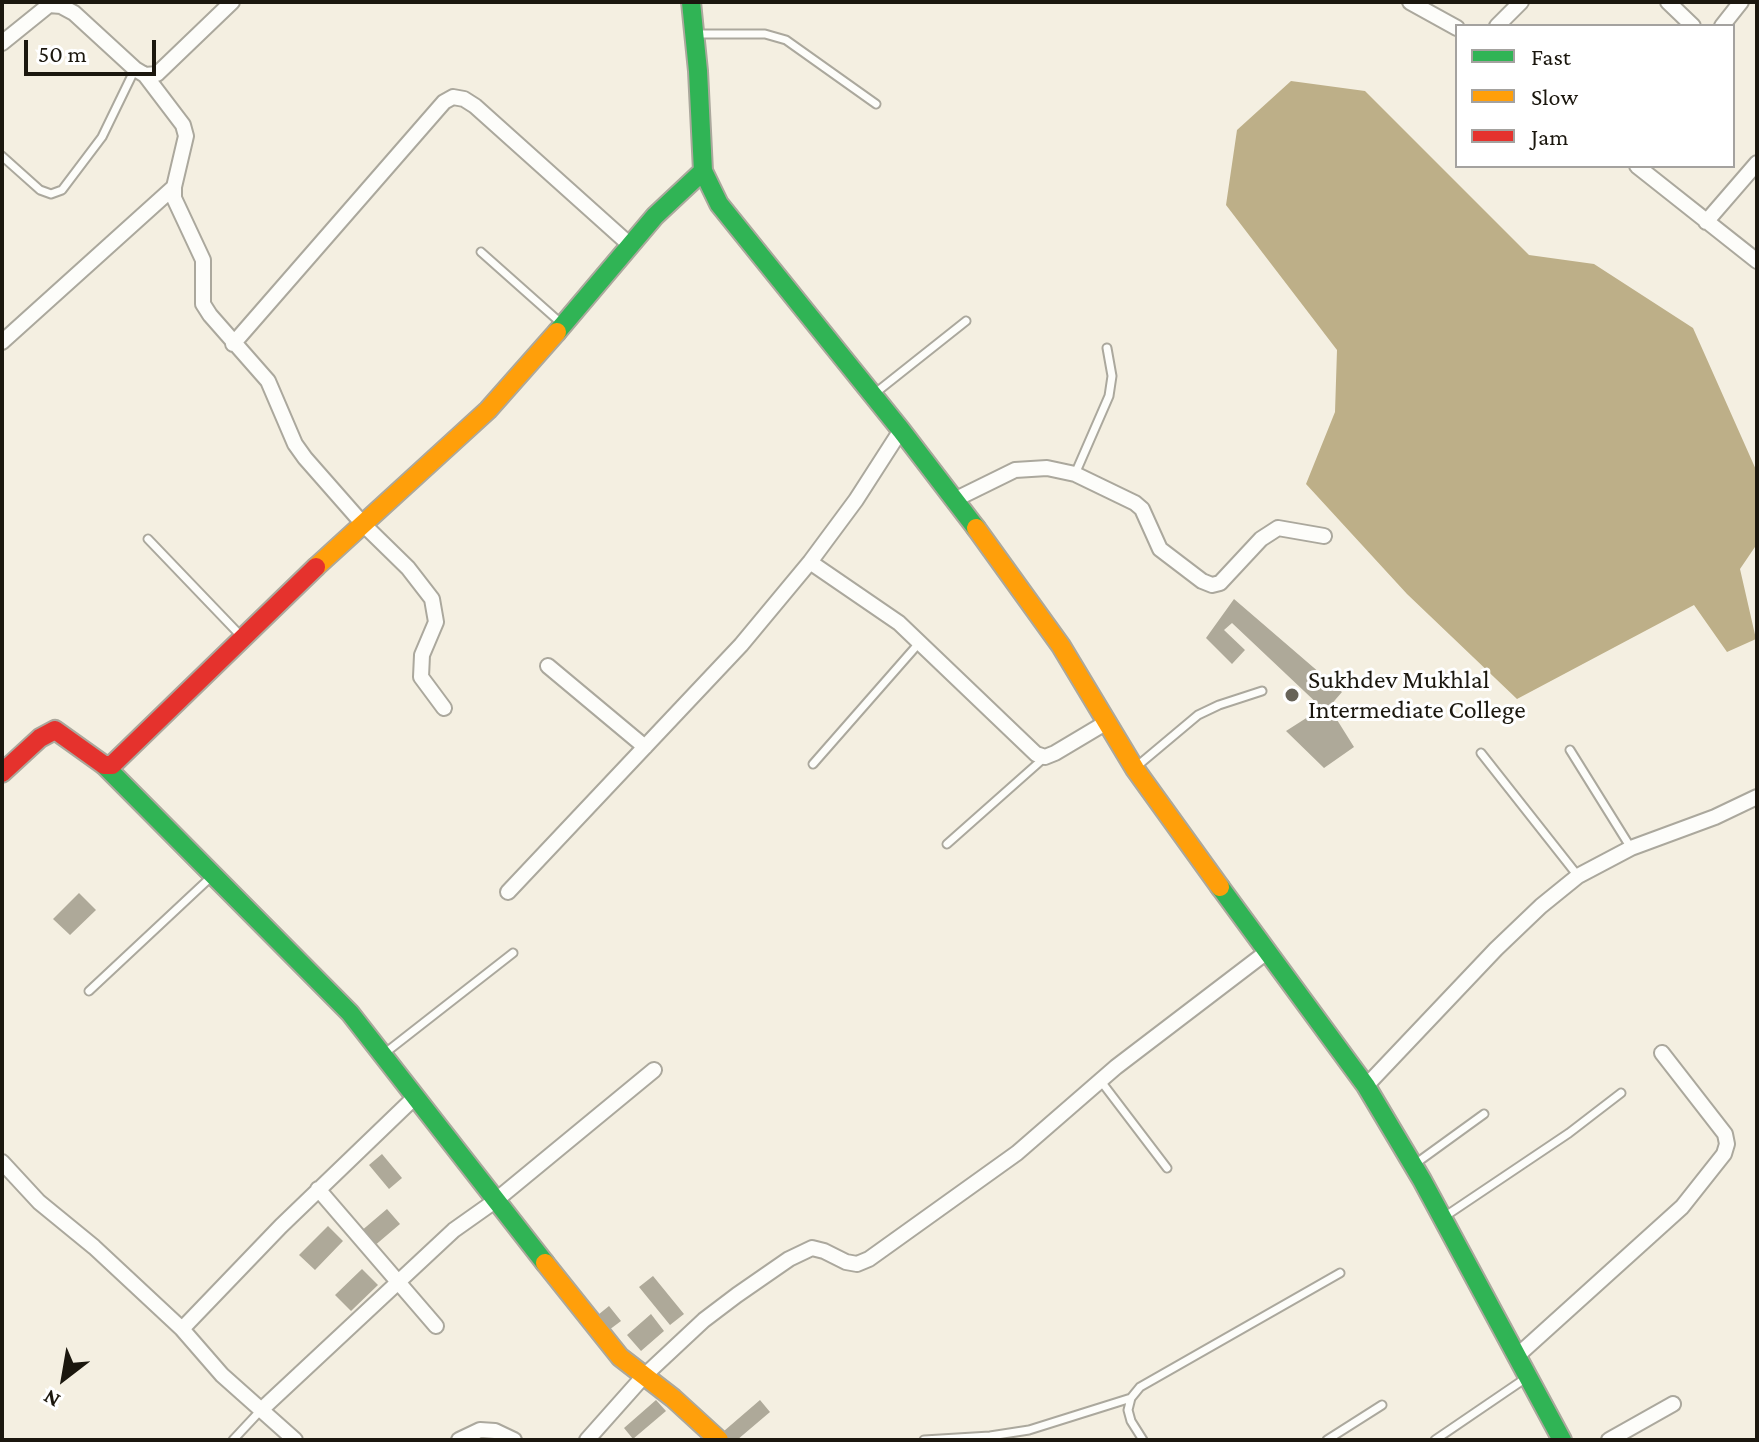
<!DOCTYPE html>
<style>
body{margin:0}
#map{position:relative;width:1759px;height:1442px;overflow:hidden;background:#f4efe1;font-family:"Crimson Pro",serif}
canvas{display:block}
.frame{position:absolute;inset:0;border:4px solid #1b170e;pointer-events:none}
.legend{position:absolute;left:1455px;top:24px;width:280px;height:144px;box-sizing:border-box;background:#fff;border:2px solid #a4a29f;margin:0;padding:10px 14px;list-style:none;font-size:24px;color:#1b170e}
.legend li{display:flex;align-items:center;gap:16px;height:40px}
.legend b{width:40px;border:2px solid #a4a29f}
.north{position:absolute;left:24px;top:1338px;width:80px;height:80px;-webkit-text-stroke:6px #fff;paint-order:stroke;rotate:211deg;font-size:22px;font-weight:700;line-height:32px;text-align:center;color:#1b170e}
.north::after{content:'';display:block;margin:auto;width:28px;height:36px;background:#1b170e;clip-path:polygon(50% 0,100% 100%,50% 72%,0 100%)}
.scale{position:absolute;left:24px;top:40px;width:132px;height:36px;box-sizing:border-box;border:4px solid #1b170e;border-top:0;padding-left:10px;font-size:24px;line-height:28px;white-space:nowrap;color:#1b170e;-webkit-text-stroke:6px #fff;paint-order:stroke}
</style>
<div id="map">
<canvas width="1759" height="1442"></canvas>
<div class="frame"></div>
<ul class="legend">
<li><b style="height:10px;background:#30b455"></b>Fast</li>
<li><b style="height:10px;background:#ff9f0a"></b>Slow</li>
<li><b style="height:10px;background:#e5322d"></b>Jam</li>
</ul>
<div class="north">N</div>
<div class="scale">50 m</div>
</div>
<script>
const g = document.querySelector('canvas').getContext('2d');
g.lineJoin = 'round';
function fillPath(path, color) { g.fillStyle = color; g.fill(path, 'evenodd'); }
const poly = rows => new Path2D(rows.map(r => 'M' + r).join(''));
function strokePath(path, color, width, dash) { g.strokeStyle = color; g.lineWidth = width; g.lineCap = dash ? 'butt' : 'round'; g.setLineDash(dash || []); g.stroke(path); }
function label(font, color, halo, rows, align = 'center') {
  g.font = font + ' "Crimson Pro",serif'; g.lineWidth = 6; g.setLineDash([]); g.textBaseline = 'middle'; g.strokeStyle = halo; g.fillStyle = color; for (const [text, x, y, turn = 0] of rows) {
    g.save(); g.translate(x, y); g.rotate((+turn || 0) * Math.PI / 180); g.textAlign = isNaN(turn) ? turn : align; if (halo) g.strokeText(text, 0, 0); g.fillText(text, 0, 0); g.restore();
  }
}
fillPath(poly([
 [1291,81,1365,91,1529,255,1594,264,1693,328,1757,472,1757,544,1740,569,1756,639,1727,652,1694,605,1517,699,1407,594,1306,484,1335,412,1337,350,1226,205,1237,130]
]), '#bdaf88');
fillPath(poly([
 [1234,599,1342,692,1329,707,1354,747,1324,768,1286,731,1322,708,1232,623,1224,630,1245,650,1232,664,1206,638],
 [79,893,96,910,70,935,53,919],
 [382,1154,402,1178,389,1189,369,1165],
 [387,1209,400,1224,373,1247,360,1232],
 [328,1226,343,1241,315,1270,299,1255],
 [362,1269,378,1285,351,1311,335,1295],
 [653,1276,684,1314,670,1325,639,1287],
 [609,1306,621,1321,605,1333,593,1319],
 [651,1314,664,1331,641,1351,627,1335],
 [656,1400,666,1411,633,1439,624,1428],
 [760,1400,770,1412,737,1440,731,1440,724,1431]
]), '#aea999');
const lane = poly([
 [697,34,765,34,786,40,876,104],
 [2,156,40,190,51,194,62,190,102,137,135,69],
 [481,252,562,324],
 [874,394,966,321],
 [1075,474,1109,396,1112,376,1107,348],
 [148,539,241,636],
 [1570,750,1631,848],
 [1481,753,1578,876],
 [813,764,920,642],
 [1136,767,1198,715,1219,705,1262,691],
 [947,844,1044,758],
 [89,991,211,877],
 [385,1053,513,953],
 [1100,1080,1167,1168],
 [1415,1164,1484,1114],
 [1444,1217,1569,1133,1621,1093],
 [233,1440,261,1410],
 [924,1440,990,1436,1029,1430,1131,1398],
 [1143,1440,1131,1421,1128,1410,1131,1398,1140,1387,1340,1273],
 [1327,1440,1382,1405],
 [1435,1440,1526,1378]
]);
const street = poly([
 [1410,2,1457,28],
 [1668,2,1693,26],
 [1497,26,1521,2],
 [1722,26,1741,2],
 [2,43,49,5,61,6,74,13,135,69,145,75,157,74,232,2],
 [145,75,183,125,186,136,174,187,174,198,203,260,203,304,210,315,268,381,295,444,305,458,363,524,408,568,432,599,436,622,422,655,421,677,444,708],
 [1637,166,1757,261],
 [1706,222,1757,163],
 [2,342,174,187],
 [233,344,444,102,453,97,464,99,475,106,630,245],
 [954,500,1015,470,1047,468,1075,474,1135,503,1142,509,1160,549,1202,581,1212,585,1220,583,1261,539,1278,528,1324,536],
 [810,562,899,623,1036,754,1045,757,1055,753,1107,722],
 [548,666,645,747],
 [508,892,741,645,810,562,856,500,901,430],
 [1366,1086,1496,949,1541,906,1578,876,1631,848,1715,817,1757,797],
 [2,1162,39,1202,94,1247,182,1329,222,1375,295,1440],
 [318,1189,436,1326],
 [182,1329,281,1226,414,1098],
 [1517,1356,1682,1207,1724,1154,1727,1144,1725,1134,1662,1053],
 [261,1410,454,1230,495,1201,654,1070],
 [459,1440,480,1430,495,1431,514,1440],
 [587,1440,643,1377,704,1320,737,1295,789,1259,812,1248,824,1251,846,1262,857,1264,869,1259,1017,1153,1116,1067,1268,951],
 [1609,1440,1673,1404]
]);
const fast = poly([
 [691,2,698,71,703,171,719,204,901,430,976,528],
 [557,332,655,216,703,171],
 [104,765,350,1013,545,1263],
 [1220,887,1366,1086,1422,1180,1562,1440]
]);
const slow = poly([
 [976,528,1061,646,1135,769,1220,887],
 [316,567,488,410,557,332],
 [545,1263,620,1357,673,1398,719,1440]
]);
const jam = poly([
 [2,773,40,738,55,730,104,765,112,765,316,567]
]);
strokePath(lane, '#aba89d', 11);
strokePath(street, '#aba89d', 18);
strokePath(fast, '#aba89d', 22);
strokePath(slow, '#aba89d', 22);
strokePath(jam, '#aba89d', 22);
strokePath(lane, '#fdfdfa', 7);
strokePath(street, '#fdfdfa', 14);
strokePath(fast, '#30b455', 18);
strokePath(slow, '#ff9f0a', 18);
strokePath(jam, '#e5322d', 18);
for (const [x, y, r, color] of [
 [1292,695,8,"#676358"]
]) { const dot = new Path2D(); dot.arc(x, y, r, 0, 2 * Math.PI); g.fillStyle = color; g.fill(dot); strokePath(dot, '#fff', 3); }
label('26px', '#1b170e', '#fff', [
 ["Sukhdev Mukhlal",1308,680],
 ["Intermediate College",1308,710]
], 'left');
</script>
